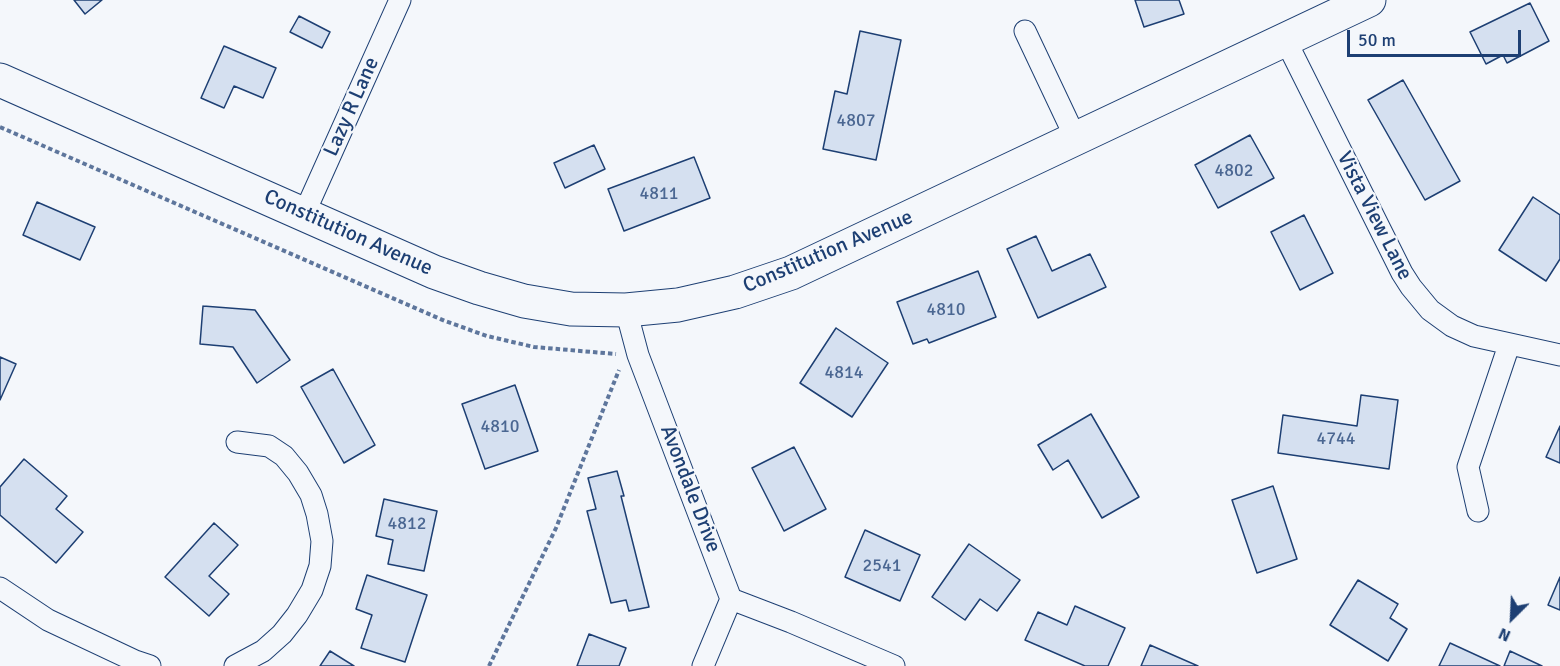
<!DOCTYPE html>
<style>
body{margin:0}
#map{position:relative;width:1560px;height:666px;overflow:hidden;background:#f4f7fb;font-family:Signika,sans-serif}
canvas{display:block}
.north{position:absolute;left:1482px;top:588px;width:60px;height:60px;-webkit-text-stroke:4px #f4f7fb;paint-order:stroke;rotate:204deg;font-size:16px;font-weight:700;line-height:24px;text-align:center;color:#1d3f73}
.north::after{content:'';display:block;margin:auto;width:21px;height:27px;background:#1d3f73;clip-path:polygon(50% 0,100% 100%,50% 72%,0 100%)}
.scale{position:absolute;left:1347px;top:30px;width:174px;height:27px;box-sizing:border-box;border:3px solid #1d3f73;border-top:0;padding-left:8px;font-size:18px;line-height:21px;white-space:nowrap;color:#1d3f73;-webkit-text-stroke:4px #f4f7fb;paint-order:stroke}
</style>
<div id="map">
<canvas width="1560" height="666"></canvas>
<div class="north">N</div>
<div class="scale">50 m</div>
</div>
<script>
const g = document.querySelector('canvas').getContext('2d');
g.lineJoin = 'round';
function fillPath(path, color) { g.fillStyle = color; g.fill(path, 'evenodd'); }
const poly = rows => new Path2D(rows.map(r => 'M' + r).join(''));
function strokePath(path, color, width, dash) { g.strokeStyle = color; g.lineWidth = width; g.lineCap = dash ? 'butt' : 'round'; g.setLineDash(dash || []); g.stroke(path); }
function label(font, color, halo, rows, align = 'center') {
  g.font = font + ' Signika,sans-serif'; g.lineWidth = 4.5; g.setLineDash([]); g.textBaseline = 'middle'; g.strokeStyle = halo; g.fillStyle = color; for (const [text, x, y, turn = 0] of rows) {
    g.save(); g.translate(x, y); g.rotate((+turn || 0) * Math.PI / 180); g.textAlign = isNaN(turn) ? turn : align; if (halo) g.strokeText(text, 0, 0); g.fillText(text, 0, 0); g.restore();
  }
}
const building = poly([
 [74,0,102,0,85,14,74,0],
 [1135,0,1179,0,1184,14,1144,27,1135,0],
 [1530,3,1549,41,1507,63,1503,55,1486,64,1470,32,1530,3],
 [299,16,330,32,322,48,290,32,299,16],
 [860,31,901,40,876,160,823,149,835,91,847,94,860,31],
 [224,46,276,68,263,98,234,86,224,108,201,98,224,46],
 [1403,80,1460,181,1425,200,1368,100,1403,80],
 [1250,135,1274,178,1218,208,1195,165,1250,135],
 [594,145,605,169,565,188,554,163,594,145],
 [694,157,710,198,624,231,608,189,694,157],
 [1533,197,1560,215,1560,259,1546,281,1499,250,1533,197],
 [37,202,95,227,80,260,23,235,37,202],
 [1304,215,1333,273,1300,290,1271,232,1304,215],
 [1036,236,1052,271,1090,254,1106,287,1038,318,1007,249,1036,236],
 [978,271,996,317,929,343,927,339,913,344,897,302,978,271],
 [203,306,255,310,290,360,257,383,233,347,200,344,203,306],
 [836,328,888,363,852,417,800,383,836,328],
 [0,357,16,364,0,400,0,357],
 [333,369,375,445,344,463,301,387,333,369],
 [515,385,538,451,485,469,462,404,515,385],
 [1361,395,1398,400,1389,469,1278,453,1283,415,1357,426,1361,395],
 [1091,414,1139,497,1102,518,1068,460,1053,470,1038,445,1091,414],
 [1560,426,1560,463,1546,457,1560,426],
 [794,447,826,509,784,531,752,468,794,447],
 [24,459,67,496,56,509,83,532,56,563,0,515,0,487,24,459],
 [617,471,624,496,621,496,649,607,629,611,626,600,611,603,587,511,596,509,588,478,617,471],
 [1273,486,1297,559,1257,573,1232,500,1273,486],
 [384,499,437,511,424,571,388,564,393,540,376,536,384,499],
 [214,523,238,545,209,576,229,594,209,616,165,577,214,523],
 [865,530,920,555,900,601,845,577,865,530],
 [969,544,1020,580,997,611,980,599,965,620,932,597,969,544],
 [367,575,427,595,405,662,361,648,372,615,356,609,367,575],
 [1560,577,1560,610,1548,605,1560,577],
 [1358,580,1398,604,1390,618,1407,629,1388,661,1330,625,1358,580],
 [1075,606,1125,628,1108,666,1085,666,1025,640,1038,612,1067,625,1075,606],
 [589,634,626,648,619,666,577,666,589,634],
 [1450,643,1500,666,1439,666,1450,643],
 [1150,645,1198,666,1141,666,1150,645],
 [330,651,354,666,320,666,330,651],
 [1510,651,1542,666,1504,666,1510,651]
]);
fillPath(building, '#d5e0f0');
strokePath(building, '#1d3f73', 1.5);
const street = poly([
 [1025,31,1076,139],
 [1285,39,1402,273,1411,287,1430,310,1452,326,1474,336,1560,355],
 [304,214,400,0],
 [626,310,638,355,731,599,703,666],
 [1478,511,1468,467,1509,345],
 [0,588,48,620,135,661,150,666],
 [731,599,791,622,894,666],
 [235,666,263,651,282,634,297,615,312,590,320,566,322,541,317,514,311,495,298,473,284,456,269,446,237,442]
]);
const primary = poly([
 [0,80,434,272,479,288,524,301,571,309,626,310,678,305,735,292,791,273,1369,0]
]);
strokePath(street, '#1d3f73', 23);
strokePath(primary, '#1d3f73', 35);
strokePath(poly([
 [0,127,445,321,487,336,534,347,616,354],
 [489,666,556,528,619,370]
]), '#5e769c', 4, [4.5, 3]);
strokePath(street, '#f4f7fb', 21);
strokePath(primary, '#f4f7fb', 33);
label('18px', '#4b6792', null, [
 ["4807",856,121],
 ["4802",1234,171],
 ["4811",659,194],
 ["4810",946,310],
 ["4814",844,373],
 ["4810",500,427],
 ["4744",1336,439],
 ["4812",407,524],
 ["2541",882,566]
]);
label('21px', '#1d3f73', '#f4f7fb', [
 ["Lazy R Lane",352,107,-66],
 ["Vista View Lane",1374,216,63],
 ["Constitution Avenue",348,233,24],
 ["Constitution Avenue",828,252,-23],
 ["Avondale Drive",690,489,69]
]);
</script>
